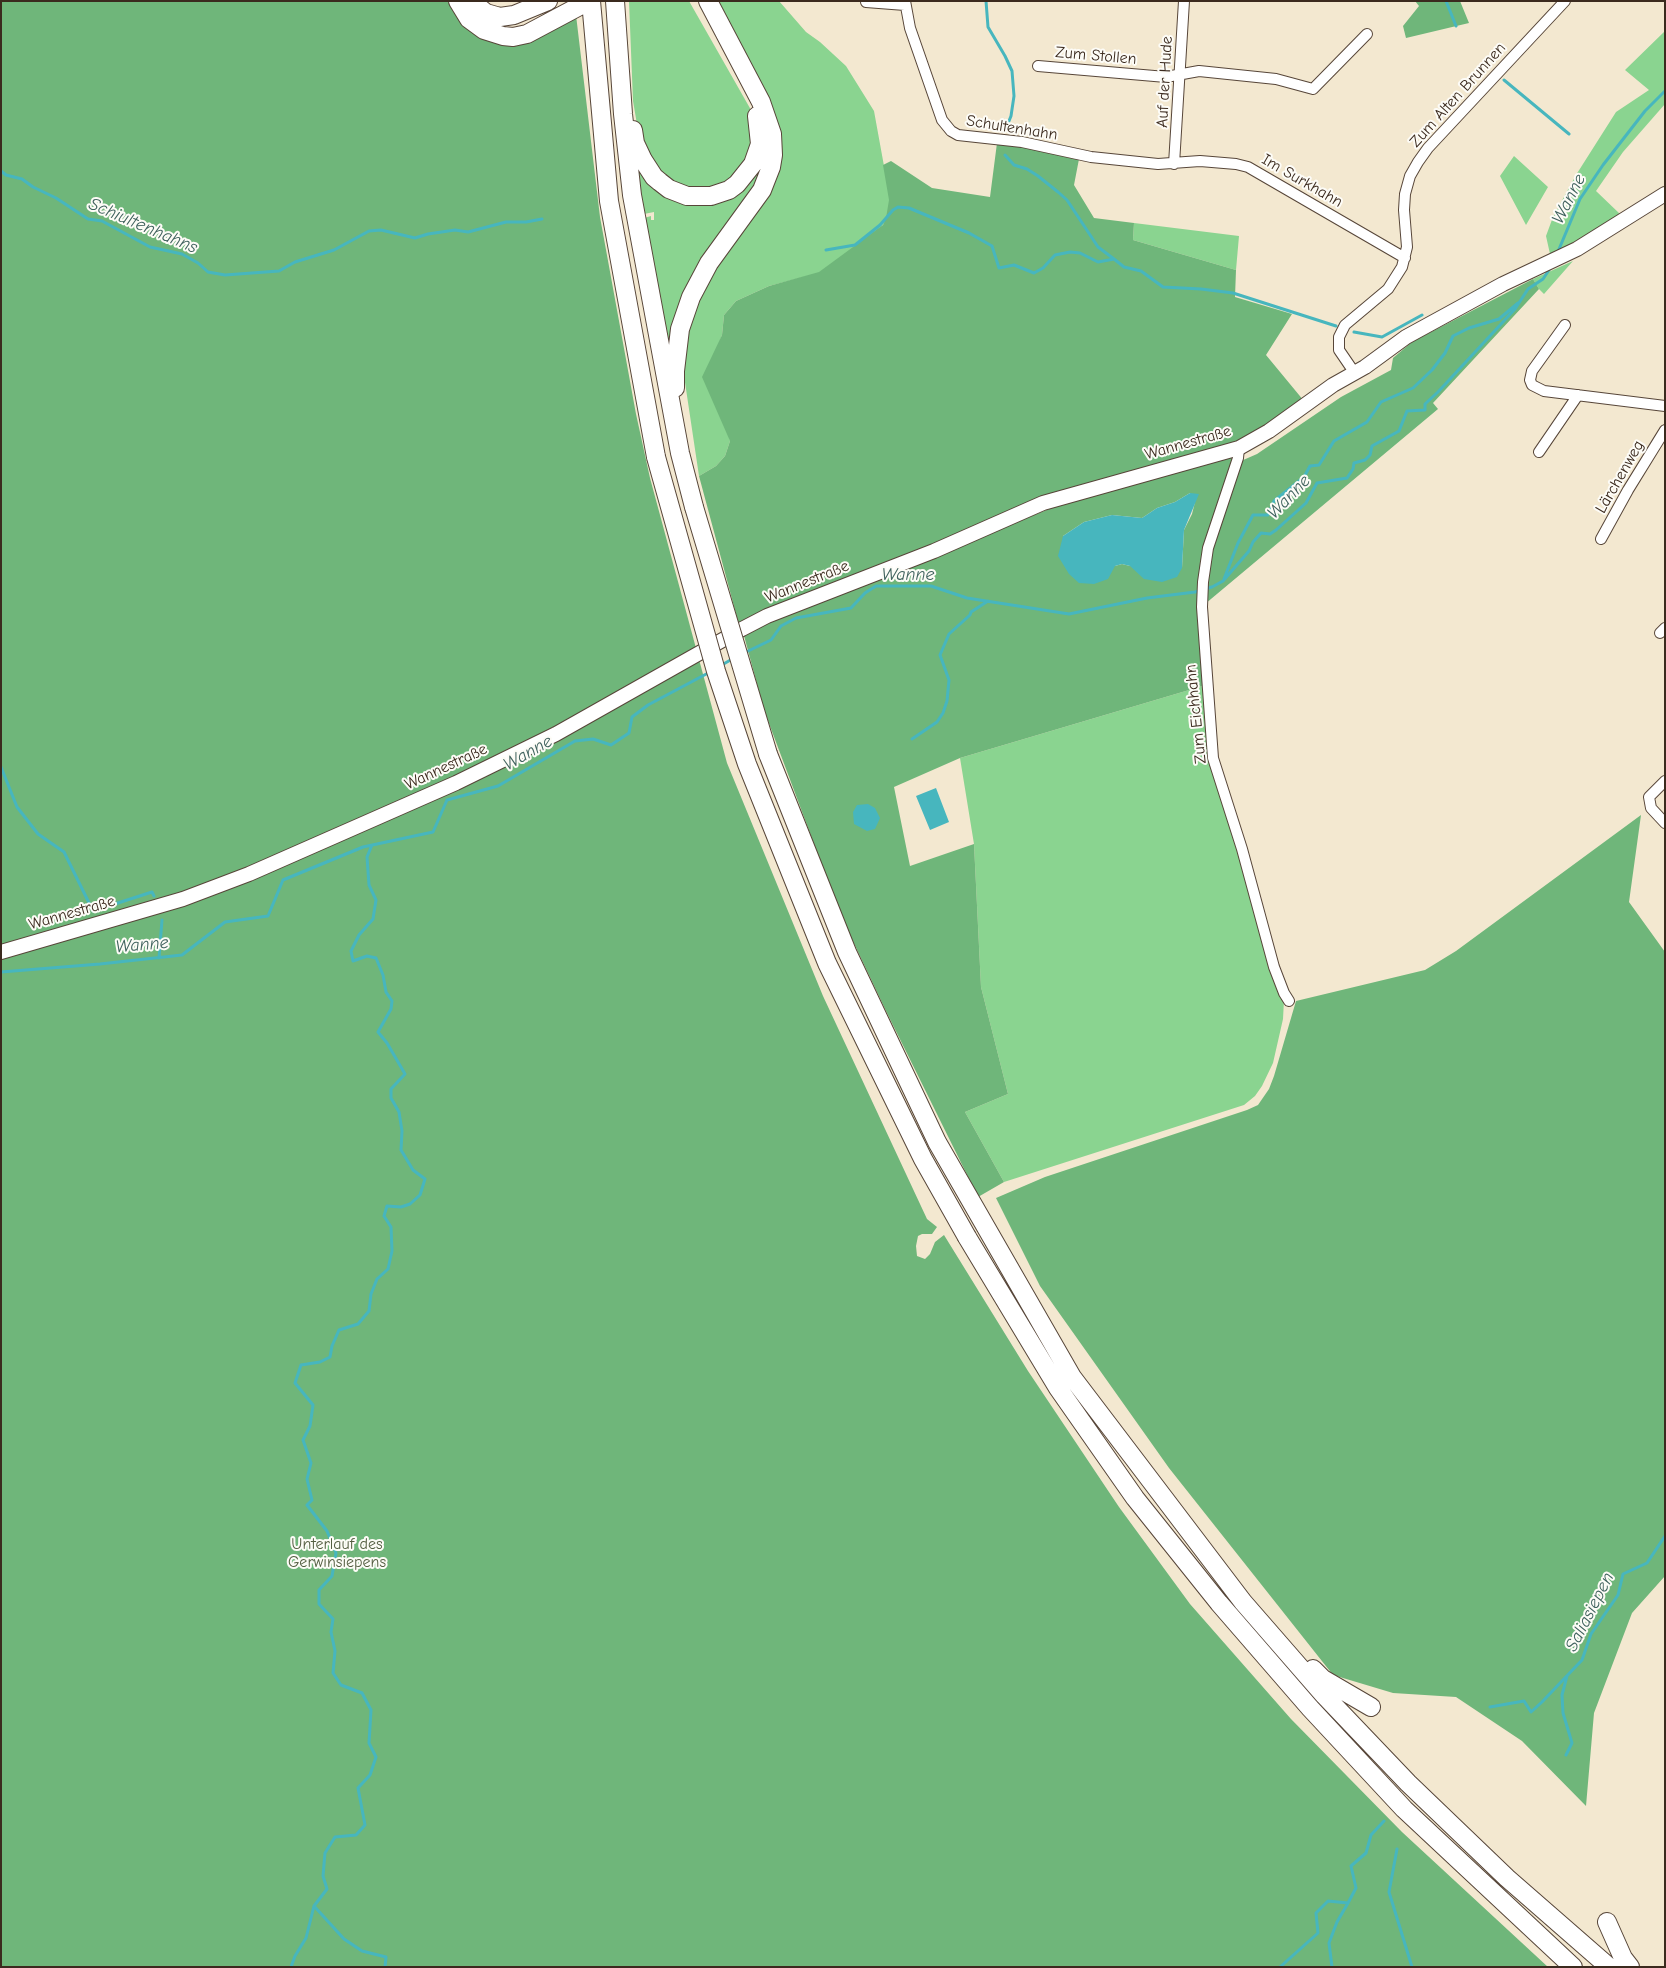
<!DOCTYPE html>
<meta charset="utf-8">
<style>
body{margin:0}
#map{position:relative;width:1666px;height:1968px;overflow:hidden;background:#f3e8d0;font-family:"Comic Neue",sans-serif}
canvas{display:block}
.frame{position:absolute;inset:0;border:2px solid #3b2a1e;pointer-events:none}
</style>
<div id="map">
<canvas width="1666" height="1968"></canvas>
<div class="frame"></div>
</div>
<script>
const g = document.querySelector('canvas').getContext('2d');
g.lineJoin = 'round';
function fillPath(path, color) { g.fillStyle = color; g.fill(path, 'evenodd'); }
const poly = rows => new Path2D(rows.map(r => 'M' + r).join(''));
function strokePath(path, color, width, dash) { g.strokeStyle = color; g.lineWidth = width; g.lineCap = dash ? 'butt' : 'round'; g.setLineDash(dash || []); g.stroke(path); }
function label(font, color, halo, rows, align = 'center') {
  g.font = font + ' "Comic Neue",sans-serif'; g.lineWidth = 4; g.setLineDash([]); g.textBaseline = 'middle'; g.strokeStyle = halo; g.fillStyle = color; for (const [text, x, y, turn = 0] of rows) {
    g.save(); g.translate(x, y); g.rotate((+turn || 0) * Math.PI / 180); g.textAlign = isNaN(turn) ? turn : align; if (halo) g.strokeText(text, 0, 0); g.fillText(text, 0, 0); g.restore();
  }
}
fillPath(poly([
 [629,1,689,1,751,110,756,138,741,175,701,193,662,178,639,136,633,101],
 [712,1,779,1,806,32,820,42,846,66,874,111,892,210,883,225,877,231,819,273,769,286,736,301,724,315,722,335,718,346,730,441,725,456,716,466,699,476,683,369,688,332,702,290,776,164],
 [1665,31,1665,104,1623,152,1596,191,1620,214,1576,242,1550,254,1546,236,1553,217,1576,175,1616,112,1649,90,1625,70],
 [762,151,765,172,716,245,672,361,644,218,651,216,651,220,654,220,654,212,644,214,637,159,703,201],
 [1514,156,1548,187,1526,225,1500,176],
 [1134,223,1239,236,1236,270,1133,240],
 [1573,261,1544,294,1539,289,1533,279],
 [1206,685,1210,760,1284,1000,1283,1019,1273,1063,1262,1086,1255,1096,1244,1105,1004,1182,965,1112,1008,1094,981,987,974,844,960,758]
]), '#8ad490');
fillPath(poly([
 [1,1,451,1,497,42,576,15,600,217,636,414,650,478,727,763,823,996,927,1219,937,1227,932,1234,922,1234,918,1236,916,1246,917,1256,925,1259,930,1254,935,1242,944,1235,1028,1371,1119,1507,1190,1604,1291,1719,1402,1832,1548,1967,1,1967],
 [1415,1,1460,1,1469,23,1406,38,1403,26,1419,6],
 [997,143,1024,146,1079,159,1074,185,1094,218,1134,223,1133,240,1236,270,1235,297,1292,314,1266,355,1304,401,1237,445,904,555,821,588,739,625,699,476,716,466,725,456,730,441,702,377,722,335,724,315,736,301,769,286,819,272,883,225,886,218,889,200,883,165,891,161,932,188,990,197],
 [1533,279,1539,289,1433,403,1438,409,1205,604,1211,549,1241,461,1257,454,1341,397,1391,370,1393,358,1412,342],
 [1236,453,1205,551,1206,685,960,758,894,787,910,866,974,844,981,987,1008,1094,965,1112,1004,1182,978,1197,886,1011,841,916,764,710,743,632,1094,491],
 [1190,493,1195,502,1192,514,1184,530,1182,568,1130,566,1122,564,1115,566,1063,536,1084,522,1112,515,1142,518,1157,508,1175,502],
 [1641,815,1629,902,1665,952,1665,1576,1632,1613,1594,1713,1586,1806,1522,1741,1456,1697,1393,1693,1333,1675,1169,1468,1040,1286,996,1198,1045,1177,1247,1110,1258,1105,1269,1089,1274,1076,1296,1001,1425,970,1456,951]
]), '#6fb67a');
fillPath(poly([
 [1190,493,1199,494,1184,530,1182,568,1177,577,1162,582,1144,579,1130,566,1122,564,1115,566,1108,579,1094,584,1079,583,1069,574,1058,556,1063,536,1084,522,1112,515,1142,518,1157,508,1175,502],
 [936,788,949,822,930,830,916,796],
 [868,804,875,808,880,818,875,829,867,831,854,824,853,812,857,805]
]), '#47b6be');
strokePath(poly([
 [986,1,988,27,1005,56,1012,71,1014,96,1011,116,1009,121],
 [1446,1,1456,26],
 [1504,80,1569,134],
 [1005,155,1014,165,1027,169,1038,176,1058,192,1067,200,1098,247,1114,259],
 [1,171,6,175,22,179,33,187,56,198,88,219,102,221,150,247,182,254,198,263,208,272,225,275,279,271,295,262,334,250,369,231,381,230,415,238,428,234,455,230,468,232,506,222,526,222,542,219],
 [826,250,855,245,880,225,893,210,898,207,909,208,969,233,992,246,999,268,1014,265,1034,273,1043,268,1055,255,1070,252,1080,253,1098,262,1114,259,1124,267,1141,271,1163,287,1201,289,1233,293,1336,326],
 [1557,254,1580,199,1603,165,1645,111,1665,91],
 [1354,332,1382,337,1422,315],
 [1224,579,1238,543,1253,515,1268,515,1274,501,1304,477,1310,466,1319,465,1334,441,1367,422,1381,402,1413,388,1432,370,1445,353,1453,336,1469,328,1499,319,1518,303],
 [744,653,771,640,781,626,796,618,851,608,865,593,876,586,931,586,967,598,1069,614,1147,598,1195,592,1212,587,1223,581,1249,551,1253,542,1261,533,1270,534,1276,530,1306,503,1317,483,1347,478,1353,469,1354,463,1365,460,1370,455,1372,446,1399,431,1407,411,1425,410,1425,404,1438,392,1515,309,1528,289,1543,279,1553,264],
 [720,666,734,658],
 [912,739,937,722,943,713,947,701,949,680,940,655,949,634,970,615,971,612,988,601],
 [1,767,17,807,38,834,64,852,93,911,152,892,154,896],
 [159,958,162,920],
 [1,972,100,964,182,955,225,922,268,916,283,880,363,847,433,832,447,800,498,786,575,741,593,739,611,745,629,733,632,717,648,705,710,672],
 [1490,1707,1524,1701,1531,1712,1542,1702,1582,1660,1591,1634,1618,1595,1623,1574,1647,1563,1665,1536],
 [1566,1755,1572,1743,1563,1713,1562,1695,1567,1676],
 [1397,1849,1389,1892,1412,1967],
 [314,1906,344,1939,362,1951,386,1957,385,1967],
 [291,1967,295,1956,306,1938,314,1906,327,1889,323,1876,325,1853,335,1837,356,1835,365,1825,358,1788,370,1775,376,1757,369,1743,371,1710,362,1693,341,1685,333,1673,335,1651,331,1632,333,1619,319,1604,319,1590,332,1576,336,1553,327,1531,307,1505,312,1500,307,1479,311,1463,303,1440,310,1426,313,1405,295,1383,301,1365,320,1362,330,1357,332,1346,339,1330,358,1324,369,1311,371,1294,377,1279,388,1269,392,1251,391,1227,384,1216,387,1206,401,1207,410,1204,420,1195,425,1179,413,1170,401,1150,402,1131,399,1112,391,1098,391,1089,405,1074,387,1043,378,1032,391,1009,392,1001,386,992,383,975,376,958,367,956,353,961,351,951,359,935,373,919,376,900,369,885,367,857,372,845],
 [1280,1967,1318,1933,1316,1913,1328,1901,1348,1903,1356,1888,1351,1866,1366,1853,1371,1835,1384,1821],
 [1332,1967,1329,1943,1337,1922,1348,1903]
]), '#47b6be', 3);
const street = poly([
 [905,1,910,28,942,120,951,131,958,135,1022,142,1091,157,1158,164,1200,161,1236,164,1248,167,1405,258],
 [866,2,905,5],
 [1038,66,1166,77,1199,71,1276,79,1313,89,1367,34],
 [1174,164,1184,1],
 [1565,325,1532,371,1530,380,1532,385,1544,391,1665,406],
 [1354,372,1339,350,1339,337,1345,325,1388,289,1402,267,1407,247,1404,210,1405,194,1410,176,1418,162,1428,148,1565,1],
 [1239,448,1238,458,1208,548,1203,582,1202,607,1213,758,1242,849,1274,967,1284,993,1289,1001],
 [1539,452,1578,395],
 [1601,539,1628,490,1665,430],
 [1660,633,1665,628],
 [1665,781,1649,797,1651,808,1665,823]
]);
const secondary = poly([
 [1,952,183,899,249,874,456,783,556,734,742,629,767,616,934,551,1043,503,1239,448,1269,431,1333,385,1365,367,1406,337,1503,284,1577,249,1665,194]
]);
const highway = poly([
 [458,1,469,19,484,30,503,36,513,37,527,34,589,1],
 [471,1,486,13,500,17,514,15,548,1],
 [591,1,609,201,656,457],
 [615,1,623,114,632,195,680,453,694,507],
 [633,130,635,143,643,160,654,177,660,182,669,189,687,196,711,196,729,190,737,184,753,164,760,144,757,116],
 [675,388,675,371,680,329,691,297,709,263,762,190,771,167,773,155,772,134,761,102,708,1],
 [768,754,847,952,937,1142,1072,1377,1243,1602,1324,1695,1408,1783,1507,1878,1609,1967],
 [967,1237,1058,1388,1135,1498,1219,1603,1310,1708,1404,1809,1573,1967],
 [1313,1669,1323,1679,1371,1707],
 [1607,1922,1623,1958,1630,1967]
]);
strokePath(street, '#574639', 12);
strokePath(secondary, '#574639', 16);
strokePath(highway, '#574639', 20);
strokePath(street, '#fff', 10);
strokePath(secondary, '#fff', 14);
strokePath(highway, '#fff', 18);
const highwayBridge = poly([
 [656,457,716,671,747,764,827,963,923,1159,967,1237],
 [694,507,768,754]
]);
strokePath(highwayBridge, '#574639', 20, []);
strokePath(highwayBridge, '#fff', 18);
label('16px', '#3b2a1e', '#fdfcf7', [
 ["Zum Stollen",1096,56,5],
 ["Auf der Hude",1165,82,-87],
 ["Zum Alten Brunnen",1458,95,-48],
 ["Schultenhahn",1012,128,9],
 ["Im Surkhahn",1302,181,30],
 ["Wannestraße",1188,443,-16],
 ["Lärchenweg",1620,477,-60],
 ["Wannestraße",807,582,-22],
 ["Zum Eichhahn",1196,714,-96],
 ["Wannestraße",446,767,-25],
 ["Wannestraße",72,913,-16]
]);
label('16px', '#535d40', '#fdfcf7', [
 ["Unterlauf des",337,1544],
 ["Gerwinsiepens",337,1562]
]);
label('italic 18px', '#40625e', '#fdfcf7', [
 ["Wanne",1569,199,-63],
 ["Schiultenhahns",143,226,23],
 ["Wanne",1289,497,-46],
 ["Wanne",908,575],
 ["Wanne",528,753,-30],
 ["Wanne",142,945,-5],
 ["Saliasiepen",1590,1612,-63]
]);
</script>
